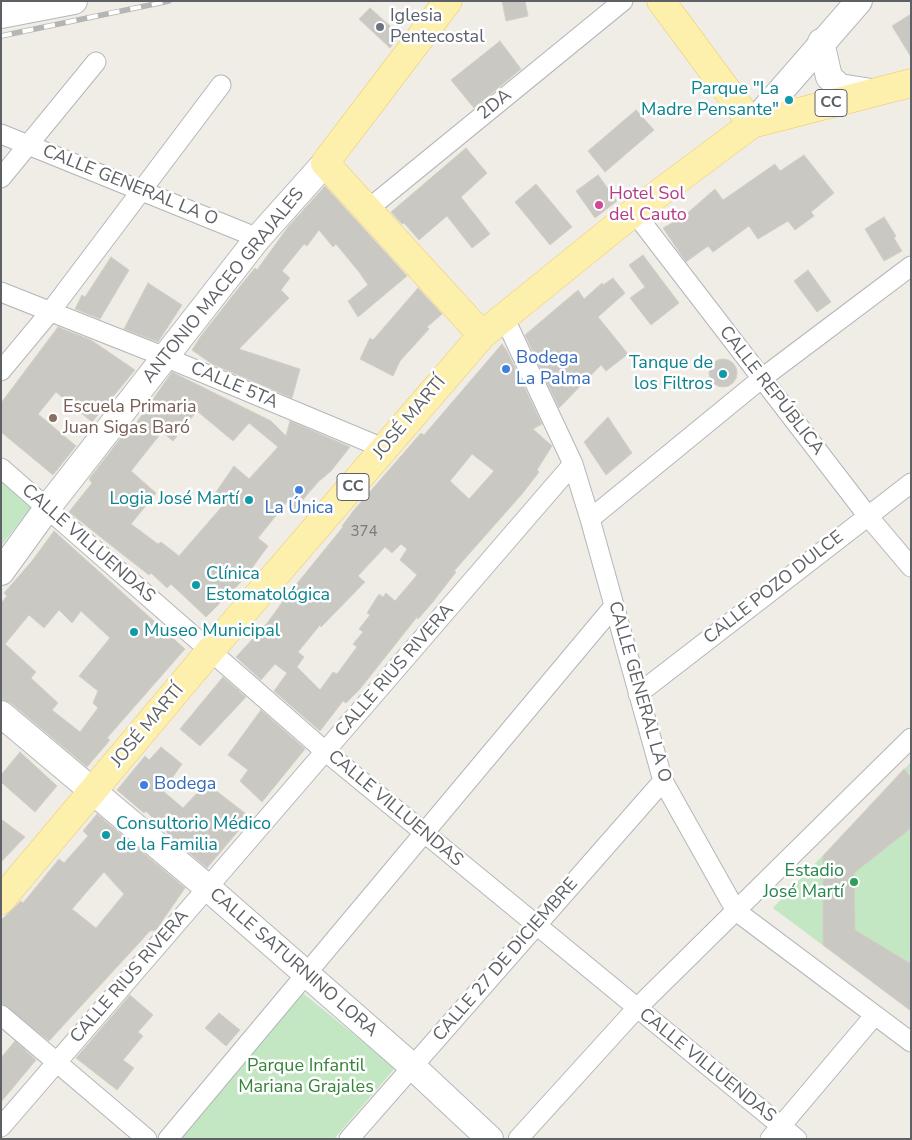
<!DOCTYPE html>
<meta charset="utf-8">
<style>
body{margin:0}
#map{position:relative;width:912px;height:1140px;overflow:hidden;background:#efede6;font-family:"Nunito Sans",sans-serif}
canvas{display:block}
.frame{position:absolute;inset:0;border:2px solid #5d6165;pointer-events:none}
</style>
<div id="map">
<canvas width="912" height="1140"></canvas>
<div class="frame"></div>
</div>
<script>
const g = document.querySelector('canvas').getContext('2d');
g.lineJoin = 'round';
function fillPath(path, color) { g.fillStyle = color; g.fill(path, 'evenodd'); }
const poly = rows => new Path2D(rows.map(r => 'M' + r).join(''));
function strokePath(path, color, width, dash) { g.strokeStyle = color; g.lineWidth = width; g.lineCap = dash ? 'butt' : 'round'; g.setLineDash(dash || []); g.stroke(path); }
function label(font, color, halo, rows, align = 'center') {
  g.font = font + ' "Nunito Sans",sans-serif'; g.lineWidth = 5; g.setLineDash([]); g.textBaseline = 'middle'; g.strokeStyle = halo; g.fillStyle = color; for (const [text, x, y, turn = 0] of rows) {
    g.save(); g.translate(x, y); g.rotate((+turn || 0) * Math.PI / 180); g.textAlign = isNaN(turn) ? turn : align; if (halo) g.strokeText(text, 0, 0); g.fillText(text, 0, 0); g.restore();
  }
}
fillPath(poly([
 [1,480,32,506,1,546],
 [911,762,911,1011,773,908],
 [299,990,395,1068,334,1139,175,1139]
]), '#c3e6c3');
const building = poly([
 [502,1,525,1,528,16,506,21,502,1],
 [370,8,400,35,390,48,359,19,370,8],
 [911,14,911,57,892,26,911,14],
 [500,41,521,69,474,108,451,80,500,41],
 [636,110,654,130,605,172,588,151,636,110],
 [466,148,487,173,461,197,490,234,472,248,447,216,419,240,404,223,402,224,391,212,466,148],
 [804,155,834,193,811,212,814,216,795,230,788,221,758,239,749,226,713,252,708,246,686,262,663,228,684,216,715,189,723,200,775,164,780,171,804,155],
 [598,175,617,201,595,218,576,191,598,175],
 [536,184,572,227,550,245,515,202,536,184],
 [325,186,407,276,358,317,348,301,368,285,359,272,336,244,333,247,319,230,307,246,304,244,282,271,290,278,281,290,289,298,239,349,300,369,292,398,212,364,192,350,201,336,241,285,255,268,257,270,288,227,325,186],
 [884,217,896,236,894,238,902,251,884,261,865,229,884,217],
 [643,255,679,303,651,325,630,298,645,287,629,265,643,255],
 [111,257,129,270,100,319,75,309,82,295,85,297,111,257],
 [808,270,831,302,817,312,794,281,808,270],
 [613,278,625,293,598,317,628,354,606,371,601,365,559,408,525,335,578,290,584,299,602,283,603,285,613,278],
 [148,283,182,305,158,342,124,329,148,283],
 [418,288,442,314,427,327,429,329,400,361,393,376,360,359,370,338,373,340,418,288],
 [58,327,91,340,135,370,92,422,56,392,38,414,76,446,53,475,1,432,1,403,58,327],
 [502,344,507,351,542,424,533,429,552,446,537,470,539,472,522,494,454,571,456,572,432,603,418,619,417,617,360,689,346,703,343,701,320,731,274,691,287,673,275,664,261,680,236,657,268,622,286,597,343,527,342,526,354,510,421,433,424,435,502,344],
 [472,454,494,471,469,499,450,481,472,454],
 [401,544,407,549,400,560,417,575,395,601,386,593,383,597,379,594,367,613,370,615,359,629,363,632,353,644,357,647,337,674,333,672,320,690,297,667,304,657,298,652,320,625,321,627,365,582,358,576,385,547,392,553,401,544],
 '709 373a14 14 0 1 1 28 0a14 14 0 1 1-28 0Z',
 [172,372,271,421,286,436,290,421,350,447,331,471,318,482,295,509,287,502,258,538,268,546,244,579,206,617,171,584,167,588,151,573,149,575,122,554,69,512,92,483,89,479,124,434,130,428,132,429,172,372],
 [197,411,233,441,249,423,278,447,249,479,234,466,214,495,225,503,179,556,161,542,158,544,131,524,156,493,131,471,162,432,173,441,197,411],
 [608,417,632,453,606,475,584,442,608,417],
 [54,531,185,649,107,738,110,740,87,767,11,703,1,699,1,603,7,596,4,593,32,561,54,531],
 [59,610,72,623,81,611,110,638,79,676,98,691,93,703,98,708,80,732,52,710,58,703,31,678,36,672,5,644,29,615,44,628,59,610],
 [223,677,246,697,200,746,180,729,223,677],
 [261,710,305,749,262,802,240,781,248,770,228,755,261,710],
 [161,747,182,764,163,791,183,808,199,791,204,795,210,786,250,817,207,868,174,840,146,811,144,813,117,790,145,756,149,760,161,747],
 [20,752,57,786,35,812,1,782,1,775,20,752],
 [904,769,911,777,911,828,854,873,855,930,911,964,911,1011,823,945,823,856,904,769],
 [97,814,185,888,156,930,150,931,49,1041,1,1003,1,920,21,901,23,903,59,859,64,863,88,836,83,831,97,814],
 [104,872,124,894,96,928,72,909,104,872],
 [1,819,25,837,1,862,1,819],
 [130,995,153,1015,138,1032,143,1036,123,1060,134,1068,117,1090,76,1058,130,995],
 [219,1013,240,1030,226,1046,205,1028,219,1013],
 [15,1041,36,1060,1,1102,1,1058,15,1041]
]);
fillPath(building, '#cac8c2');
strokePath(building, '#d4cfc4', 1);
const street = poly([
 [1,134,258,238],
 [1,178,96,62],
 [367,210,623,1],
 [634,212,867,515,911,567],
 [1,292,165,357,383,448],
 [504,317,573,464,590,519,663,781,736,911,911,1042],
 [1,371,50,312,221,85],
 [1,468,326,752,797,1139],
 [590,519,761,379,911,266],
 [638,694,911,483],
 [1,1015,147,1139],
 [1,1127,573,464],
 [168,1139,614,606],
 [349,1139,663,781],
 [518,1139,636,1009,911,738],
 [770,1139,874,1016]
]);
const secondary = poly([
 [1,15,74,1],
 [821,42,829,77,840,87,871,92],
 [752,124,859,1],
 [1,572,48,507,258,238,325,163],
 [1,714,208,888,413,1067,490,1139]
]);
const primary = poly([
 [448,1,325,163,482,335],
 [661,1,752,124],
 [1,900,210,651,482,335,634,212,752,124,911,83]
]);
strokePath(street, '#b3b6ba', 21);
strokePath(secondary, '#b4b8bc', 28);
strokePath(primary, '#edc660', 29);
strokePath(street, '#fff', 19);
strokePath(secondary, '#fff', 26);
strokePath(primary, '#fdf0ad', 28);
const rail = poly([
 [1,36,169,1]
]);
strokePath(rail, '#b4b5b5', 5.5);
strokePath(rail, '#fff', 4, [11]);
for (const [x, y, r, color] of [
 [380,27,5,"#6b7280"],
 [789,100,5,"#0f9aa8"],
 [599,205,5,"#d1479c"],
 [506,369,5,"#3f7fe0"],
 [723,374,5,"#0f9aa8"],
 [53,418,5,"#8d6e63"],
 [299,490,5,"#3f7fe0"],
 [249,500,5,"#0f9aa8"],
 [196,585,5,"#0f9aa8"],
 [134,632,5,"#0f9aa8"],
 [144,785,5,"#3f7fe0"],
 [106,835,5,"#0f9aa8"],
 [854,882,5,"#2e9e5b"]
]) { const dot = new Path2D(); dot.arc(x, y, r, 0, 2 * Math.PI); g.fillStyle = color; g.fill(dot); strokePath(dot, '#fff', 2); }
label('15px', '#787b7c', null, [
 ["374",364,532]
]);
for (const [x, y, w] of [
 [831,103,32],
 [353,487,32]
]) { const box = new Path2D(); box.roundRect(x - w / 2, y - 13.5, w, 27, 4); g.fillStyle = '#fff'; g.fill(box); strokePath(box, '#5d6165', 1); }
label('bold 16px', '#5d6165', null, [
 ["CC",831,103],
 ["CC",353,487]
]);
label('18px', '#5b616d', '#fff', [
 ["Iglesia",390,17],
 ["Pentecostal",390,38]
], 'left');
label('18px', '#0d838f', '#fff', [
 ["Parque \"La",779,90],
 ["Madre Pensante\"",779,111],
 ["Tanque de",713,364],
 ["los Filtros",713,385],
 ["Logia José Martí",239,500],
 ["Clínica",206,575,"left"],
 ["Estomatológica",206,596,"left"],
 ["Museo Municipal",144,632,"left"],
 ["Consultorio Médico",116,825,"left"],
 ["de la Familia",116,846,"left"]
], 'right');
label('18px', '#5d6165', '#fff', [
 ["2DA",495,105,-39],
 ["CALLE GENERAL LA O",130,186,22],
 ["ANTONIO MACEO GRAJALES",224,286,-51],
 ["CALLE 5TA",234,386,23],
 ["CALLE REPÚBLICA",771,391,52],
 ["JOSÉ MARTÍ",410,418,-50],
 ["CALLE VILLUENDAS",88,544,41],
 ["CALLE POZO DULCE",774,588,-38],
 ["CALLE RIUS RIVERA",395,671,-49],
 ["CALLE GENERAL LA O",639,692,74],
 ["JOSÉ MARTÍ",148,726,-50],
 ["CALLE VILLUENDAS",395,809,40],
 ["CALLE 27 DE DICIEMBRE",506,960,-49],
 ["CALLE SATURNINO LORA",293,963,41],
 ["CALLE RIUS RIVERA",130,977,-49],
 ["CALLE VILLUENDAS",707,1066,39]
]);
label('18px', '#b23c85', '#fff', [
 ["Hotel Sol",609,195],
 ["del Cauto",609,216]
], 'left');
label('18px', '#366cbe', '#fff', [
 ["Bodega",516,359],
 ["La Palma",516,380],
 ["La Única",299,509,"center"],
 ["Bodega",154,785]
], 'left');
label('18px', '#785e54', '#fff', [
 ["Escuela Primaria",63,408],
 ["Juan Sigas Baró",63,429]
], 'left');
label('18px', '#27864d', '#fff', [
 ["Estadio",844,872],
 ["José Martí",844,893]
], 'right');
label('18px', '#37823b', '#fff', [
 ["Parque Infantil",306,1067],
 ["Mariana Grajales",306,1088]
]);
</script>
